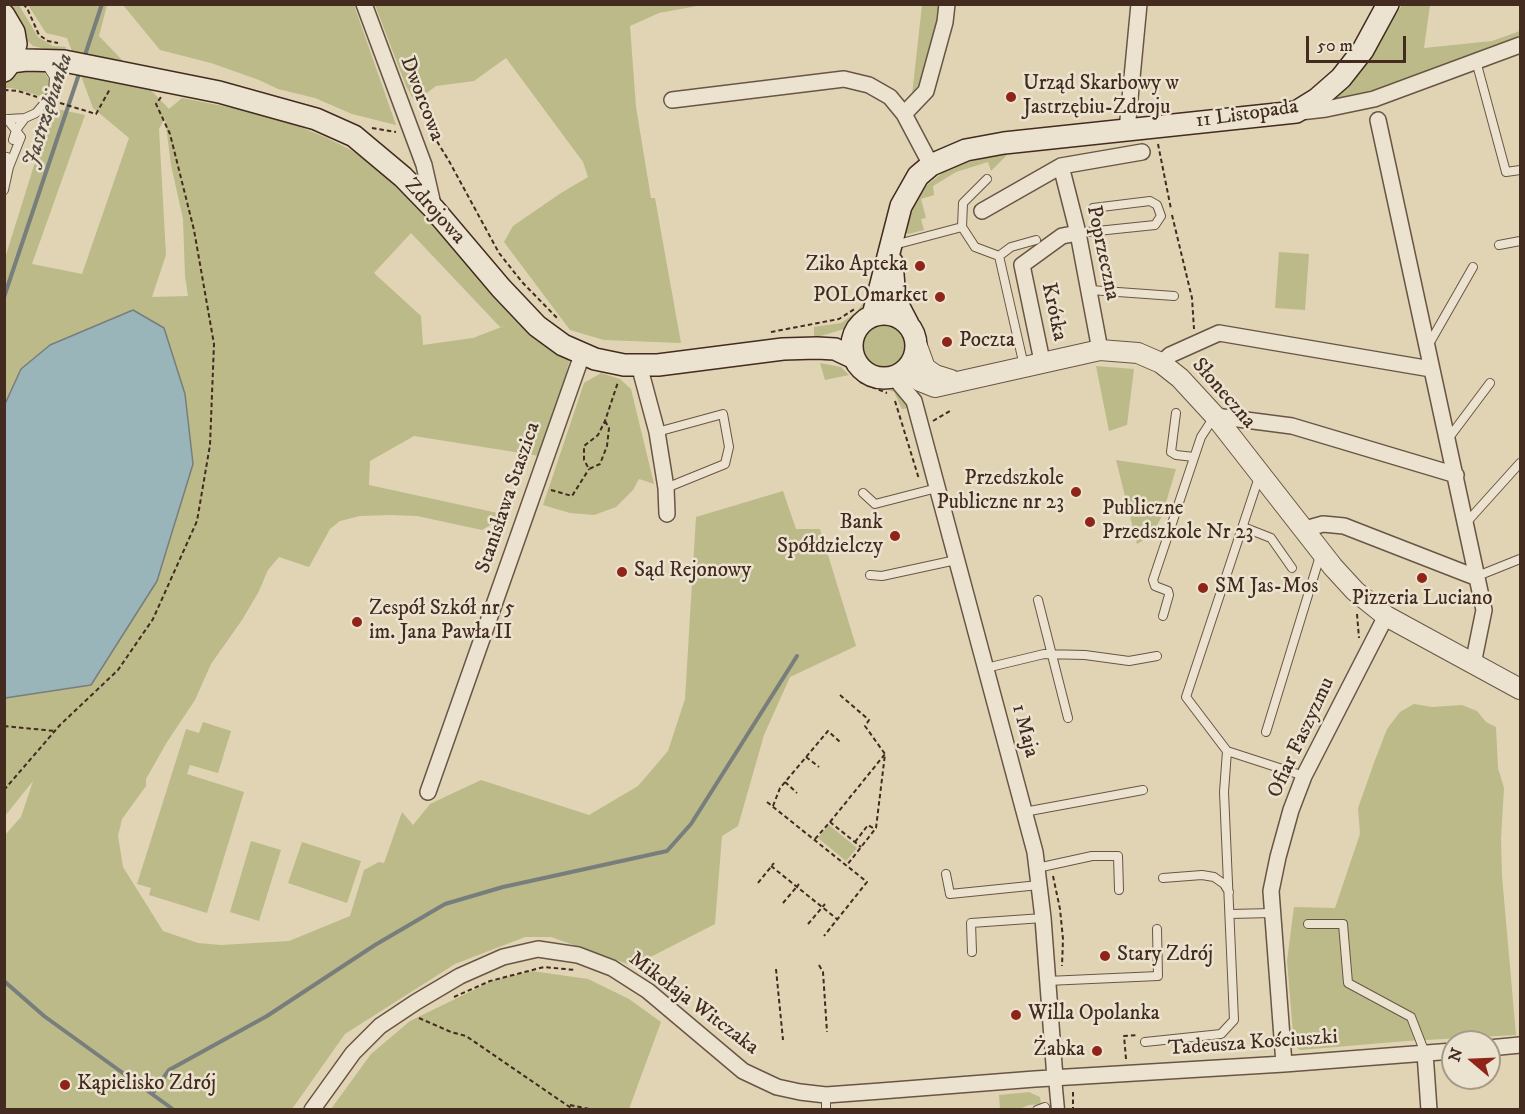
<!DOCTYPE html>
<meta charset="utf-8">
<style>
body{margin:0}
#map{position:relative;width:1525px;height:1114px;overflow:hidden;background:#e0d4b5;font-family:"IM FELL DW Pica",serif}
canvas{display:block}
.frame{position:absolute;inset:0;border:6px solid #432b20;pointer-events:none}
.north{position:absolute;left:1441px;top:1030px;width:60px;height:60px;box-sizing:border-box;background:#ebe3cf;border:2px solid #a89989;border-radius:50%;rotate:289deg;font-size:16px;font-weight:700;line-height:24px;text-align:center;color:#432b20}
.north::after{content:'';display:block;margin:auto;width:21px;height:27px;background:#8f2418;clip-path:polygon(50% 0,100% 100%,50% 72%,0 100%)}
.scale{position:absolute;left:1306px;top:36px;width:100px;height:27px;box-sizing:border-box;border:3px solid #432b20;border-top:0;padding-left:8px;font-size:18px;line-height:21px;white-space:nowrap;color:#432b20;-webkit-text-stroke:4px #ebe3cf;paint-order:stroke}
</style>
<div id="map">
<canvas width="1525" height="1114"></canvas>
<div class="frame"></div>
<div class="north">N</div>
<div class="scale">50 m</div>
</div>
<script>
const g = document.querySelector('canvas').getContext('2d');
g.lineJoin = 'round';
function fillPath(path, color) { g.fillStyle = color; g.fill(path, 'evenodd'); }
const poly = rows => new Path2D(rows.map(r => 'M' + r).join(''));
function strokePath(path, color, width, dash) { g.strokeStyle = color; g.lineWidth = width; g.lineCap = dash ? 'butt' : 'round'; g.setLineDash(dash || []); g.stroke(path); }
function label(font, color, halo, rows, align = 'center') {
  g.font = font + ' "IM FELL DW Pica",serif'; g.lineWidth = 5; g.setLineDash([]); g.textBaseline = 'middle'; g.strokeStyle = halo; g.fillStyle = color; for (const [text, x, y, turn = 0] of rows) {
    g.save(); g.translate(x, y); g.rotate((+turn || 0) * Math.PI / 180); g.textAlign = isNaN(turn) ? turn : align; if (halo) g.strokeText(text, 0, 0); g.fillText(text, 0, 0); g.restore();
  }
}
fillPath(poly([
 [5,5,19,5,38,37,53,46,66,47,64,53,33,46,27,40,13,11],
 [28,5,107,5,99,36,169,109,182,98,274,116,325,137,351,150,391,178,431,215,517,322,570,358,546,457,414,436,370,461,369,485,507,515,482,530,417,516,391,515,360,516,340,521,330,529,309,567,279,557,268,570,258,593,242,620,211,664,195,700,167,742,146,779,146,786,122,819,118,836,123,867,163,931,198,943,221,945,289,941,350,916,364,870,379,862,384,863,402,812,413,825,430,804,481,780,589,815,638,786,668,751,685,699,696,517,783,491,796,529,820,529,856,646,790,677,764,735,738,826,722,836,715,924,633,966,551,937,525,937,455,964,345,1034,292,1109,5,1109,5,835,21,817,33,781,5,816,5,258,52,108,85,115,32,264,82,274,129,138,93,108,67,38,46,33],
 [165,118,171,165,183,219,185,276,188,296,152,297,166,255,159,129],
 [411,233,500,327,504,326,473,338,423,345,421,316,374,273],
 [123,5,354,5,396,125,352,114,315,98,278,89,259,80,211,63,160,50],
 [375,5,702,5,659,13,630,26,636,107,651,198,655,198,681,343,604,340,570,330,504,242,513,226,561,193,588,177,583,162,506,58,474,81,436,86,415,102,406,86],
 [922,5,943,5,927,73,912,95],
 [1402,5,1430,5,1424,48,1492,41,1520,31,1520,40,1354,98,1334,99,1373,50],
 [21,69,36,69,44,72,49,80,49,91,44,97,12,88,5,88,5,82],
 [995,155,1007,155,991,171,988,162,956,172,933,186,934,195,921,199,926,218,921,219,924,230,908,234,906,232,913,206,927,185,950,167],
 [1279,252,1309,254,1305,310,1275,308],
 [876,268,867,308,861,316,853,323,841,330,814,338,814,327,841,323,854,314,862,305],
 '861 345a23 23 0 1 1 46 0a23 23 0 1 1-46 0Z',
 [846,361,853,365,861,375,894,387,899,392,908,408,902,409,894,392,865,382],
 [820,363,841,367,849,375,825,380],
 [1096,366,1134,369,1127,425,1109,431],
 [601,373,620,379,631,389,654,484,639,479,633,490,616,507,594,515,570,513,543,505,584,383],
 [1116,460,1176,469,1162,516,1152,535,1137,544],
 [1414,704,1432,707,1462,705,1477,711,1486,722,1496,727,1498,768,1504,788,1501,839,1502,876,1516,1035,1407,1041,1300,1050,1294,1045,1287,961,1294,907,1335,908,1360,834,1358,808,1375,760,1387,729,1400,712],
 [203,722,231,731,218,773,190,765,187,774,244,792,207,913,149,895,151,888,137,884,186,729,199,733],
 [829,825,857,848,846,861,818,838],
 [251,841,281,850,259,921,230,912],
 [302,842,361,861,347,903,288,883],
 [532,971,588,979,629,999,661,1022,629,1109,331,1109,371,1054,410,1021,494,980],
 [1029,1092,1040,1097,1041,1104,1029,1105,1019,1109,1000,1109,999,1095]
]), '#bbba88');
const water = poly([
 [133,310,164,328,185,394,193,464,157,581,91,685,5,698,5,404,21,369,50,345,133,310]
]);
fillPath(water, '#9ab5ba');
strokePath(water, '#777e7c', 1.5);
strokePath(poly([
 [84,58,102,4],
 [4,297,80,71],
 [4,981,44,1016,174,1110],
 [152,1094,169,1070,267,1016,375,945,445,904,503,887,667,851,691,824,797,656]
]), '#777e7c', 4);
const service = poly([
 [1476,61,1506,172,1520,170],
 [8,119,25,118,36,113,53,93,54,77,45,63],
 [13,140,16,130,25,118],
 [4,164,7,157],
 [4,190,9,167,21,137,7,119],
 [962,227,975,247,999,256,1024,366],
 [1078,233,1155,225,1161,216,1157,205,1150,201,1093,208],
 [894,245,962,227,963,203,987,179],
 [1499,245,1520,241],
 [999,256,1011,247,1036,240],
 [1090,290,1174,296],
 [1429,344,1473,267],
 [1176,413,1171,452,1176,455,1194,457],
 [657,432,723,414,729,447,725,464,666,488],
 [1448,439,1490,383],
 [1259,477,1186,697,1227,751,1304,776],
 [863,493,875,504,937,488],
 [1466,523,1520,463],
 [1243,527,1271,538,1292,568],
 [870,575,882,576,956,560],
 [1475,577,1520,559],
 [1038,600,1068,718],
 [1163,616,1169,595,1168,591,1155,586,1153,580,1201,437,1214,417],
 [986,668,1044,654,1085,655,1129,661,1157,656],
 [1266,732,1320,556],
 [1024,812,1143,790],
 [1037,868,1092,856,1118,856,1119,890],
 [946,874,950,894,1039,885],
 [1163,878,1202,875,1214,877,1224,884,1229,892],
 [1230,914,1272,913],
 [1308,924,1343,924,1348,983,1411,1017,1425,1053],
 [972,952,971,923,1043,918],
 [1047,981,1158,976,1157,929],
 [1145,1042,1221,1034,1234,1020,1224,792,1227,751],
 [826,1095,826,1110],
 [1037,1110,1045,1107]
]);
const pedestrian = poly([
 [1055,1078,1058,1110]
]);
const minor = poly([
 [364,4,424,165,434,209],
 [672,100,844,79,869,85,890,97,904,114,931,165],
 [1300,112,1326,109,1374,99,1520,45],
 [904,114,926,91,945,22,947,4],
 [1378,120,1484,610,1473,664],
 [1127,130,1139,4],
 [1061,166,1078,233,1100,350],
 [982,211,1061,166,1142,152],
 [1042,361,1022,265,1062,236,1078,233],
 [1161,363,1170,355,1219,333,1431,369],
 [639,365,657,432,666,488,667,514],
 [894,377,914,401,1035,852,1043,918,1055,1078],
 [1215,416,1292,426,1456,475],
 [1305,529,1323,524,1344,526,1475,577],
 [428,792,582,355],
 [1489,1048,1520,1045],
 [1425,1053,1429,1110],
 [1284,1064,1271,891,1278,857,1291,810,1304,776,1386,616],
 [312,1110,353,1053,380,1026,416,1002,460,976,503,957,538,949,578,955,612,968,648,991,743,1071,777,1087,800,1092,826,1095,881,1091,1035,1079,1284,1064,1453,1051]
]);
const tertiary = poly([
 [917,346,925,368,935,375,951,380],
 [905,371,920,381,935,387,1100,350,1138,353,1161,363,1180,378,1215,416,1333,567,1355,591,1386,616,1520,689]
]);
const secondary = poly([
 [4,15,14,32,16,44,11,62,4,71],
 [11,62,26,60,64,61,219,92,316,119,354,136,403,177,434,209,501,288,537,326,563,345,595,359,624,365,658,365,783,349,817,348,835,349,854,358],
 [892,262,894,287,897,303,908,324],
 '852 346a32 32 0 1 1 64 0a32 32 0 1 1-64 0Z',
 [873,315,901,206,918,176,931,165,966,150,1004,143,1296,112,1317,99,1341,78,1363,50,1388,4]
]);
strokePath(service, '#6a5545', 10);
strokePath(pedestrian, '#6a5545', 15);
strokePath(minor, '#6a5545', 18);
strokePath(tertiary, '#6a5545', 22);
strokePath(secondary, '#432b20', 24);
strokePath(poly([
 [23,4,27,8,39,35,48,41,58,43],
 [4,90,18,91,37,97],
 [60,103,96,114,110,89],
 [424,126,427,125,449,161,499,253,522,282,559,320],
 [372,128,396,132],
 [1158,144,1171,209],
 [1172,215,1192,298,1194,329],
 [771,332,839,319,856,308],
 [854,374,862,383,887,393],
 [895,401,919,479],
 [605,421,609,428,607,446,600,464,589,469,584,460,584,446,598,435,605,421,618,382],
 [933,421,950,411],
 [551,490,572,496,589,469],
 [1357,614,1359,638],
 [840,695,869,720,865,726,885,754,876,828,847,865],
 [4,726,55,731],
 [806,757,819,767],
 [785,782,797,793],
 [4,790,60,725,118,670,153,619,197,521,210,445,214,344,194,230,170,134,156,104,161,97],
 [767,802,867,882,824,936],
 [773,806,780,788,828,731,840,742],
 [830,822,885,754],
 [815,839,830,822,861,847],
 [855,842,868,825,875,829],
 [771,866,837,919],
 [1053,876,1060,909,1063,939,1062,966],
 [758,883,774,863],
 [783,903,799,884],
 [808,924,825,904],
 [819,965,823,972,827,1032],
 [776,969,783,1040],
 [454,997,490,981,544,967,575,970],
 [419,1018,451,1032,466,1036,574,1110],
 [1126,1059,1124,1036,1138,1035],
 [1073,1092,1073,1110],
 [570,1105,594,1110]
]), '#432b20', 2, [4.5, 3]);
strokePath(service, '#ebe3cf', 8);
strokePath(pedestrian, '#ebe3cf', 12);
strokePath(minor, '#ebe3cf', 15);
strokePath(tertiary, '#ebe3cf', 20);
strokePath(secondary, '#ebe3cf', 21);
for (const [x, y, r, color] of [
 [1011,97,6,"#8f2418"],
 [920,266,6,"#8f2418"],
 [940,297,6,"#8f2418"],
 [947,342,6,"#8f2418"],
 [1076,492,6,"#8f2418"],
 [1090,522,6,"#8f2418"],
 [895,536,6,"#8f2418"],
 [622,572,6,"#8f2418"],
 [1422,578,6,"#8f2418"],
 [1203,588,6,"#8f2418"],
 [357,622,6,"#8f2418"],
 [1105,956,6,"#8f2418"],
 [1016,1015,6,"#8f2418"],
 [1097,1051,6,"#8f2418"],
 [65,1085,6,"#8f2418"]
]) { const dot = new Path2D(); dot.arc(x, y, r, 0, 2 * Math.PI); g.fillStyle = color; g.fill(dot); strokePath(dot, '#ebe3cf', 2); }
label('21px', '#432b20', '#ebe3cf', [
 ["Urząd Skarbowy w",1023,85],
 ["Jastrzębiu-Zdroju",1023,109],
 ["Ziko Apteka",908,266,"right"],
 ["POLOmarket",928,297,"right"],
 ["Poczta",959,342],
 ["Przedszkole",1064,480,"right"],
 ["Publiczne nr 23",1064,504,"right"],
 ["Publiczne",1102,510],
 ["Przedszkole Nr 23",1102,534],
 ["Bank",883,524,"right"],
 ["Spółdzielczy",883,548,"right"],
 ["Sąd Rejonowy",634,572],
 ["SM Jas-Mos",1215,588],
 ["Pizzeria Luciano",1422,600,"center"],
 ["Zespół Szkół nr 5",369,610],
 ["im. Jana Pawła II",369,634],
 ["Stary Zdrój",1117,956],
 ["Willa Opolanka",1028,1015],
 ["Żabka",1085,1051,"right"],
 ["Kąpielisko Zdrój",77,1085]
], 'left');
label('21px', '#432b20', '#ebe3cf', [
 ["Dworcowa",421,99,69],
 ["11 Listopada",1247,115,-8],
 ["Zdrojowa",434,212,48],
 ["Poprzeczna",1102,253,78],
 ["Krótka",1053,312,78],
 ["Słoneczna",1223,394,49],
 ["Stanisława Staszica",509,498,-71],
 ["1 Maja",1024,731,75],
 ["Ofiar Faszyzmu",1302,738,-65],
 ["Mikołaja Witczaka",693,1004,37],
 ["Tadeusza Kościuszki",1253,1044,-4]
]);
label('italic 22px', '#54473f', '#ebe3cf', [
 ["Jastrzębianka",49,111,-72]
]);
</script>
